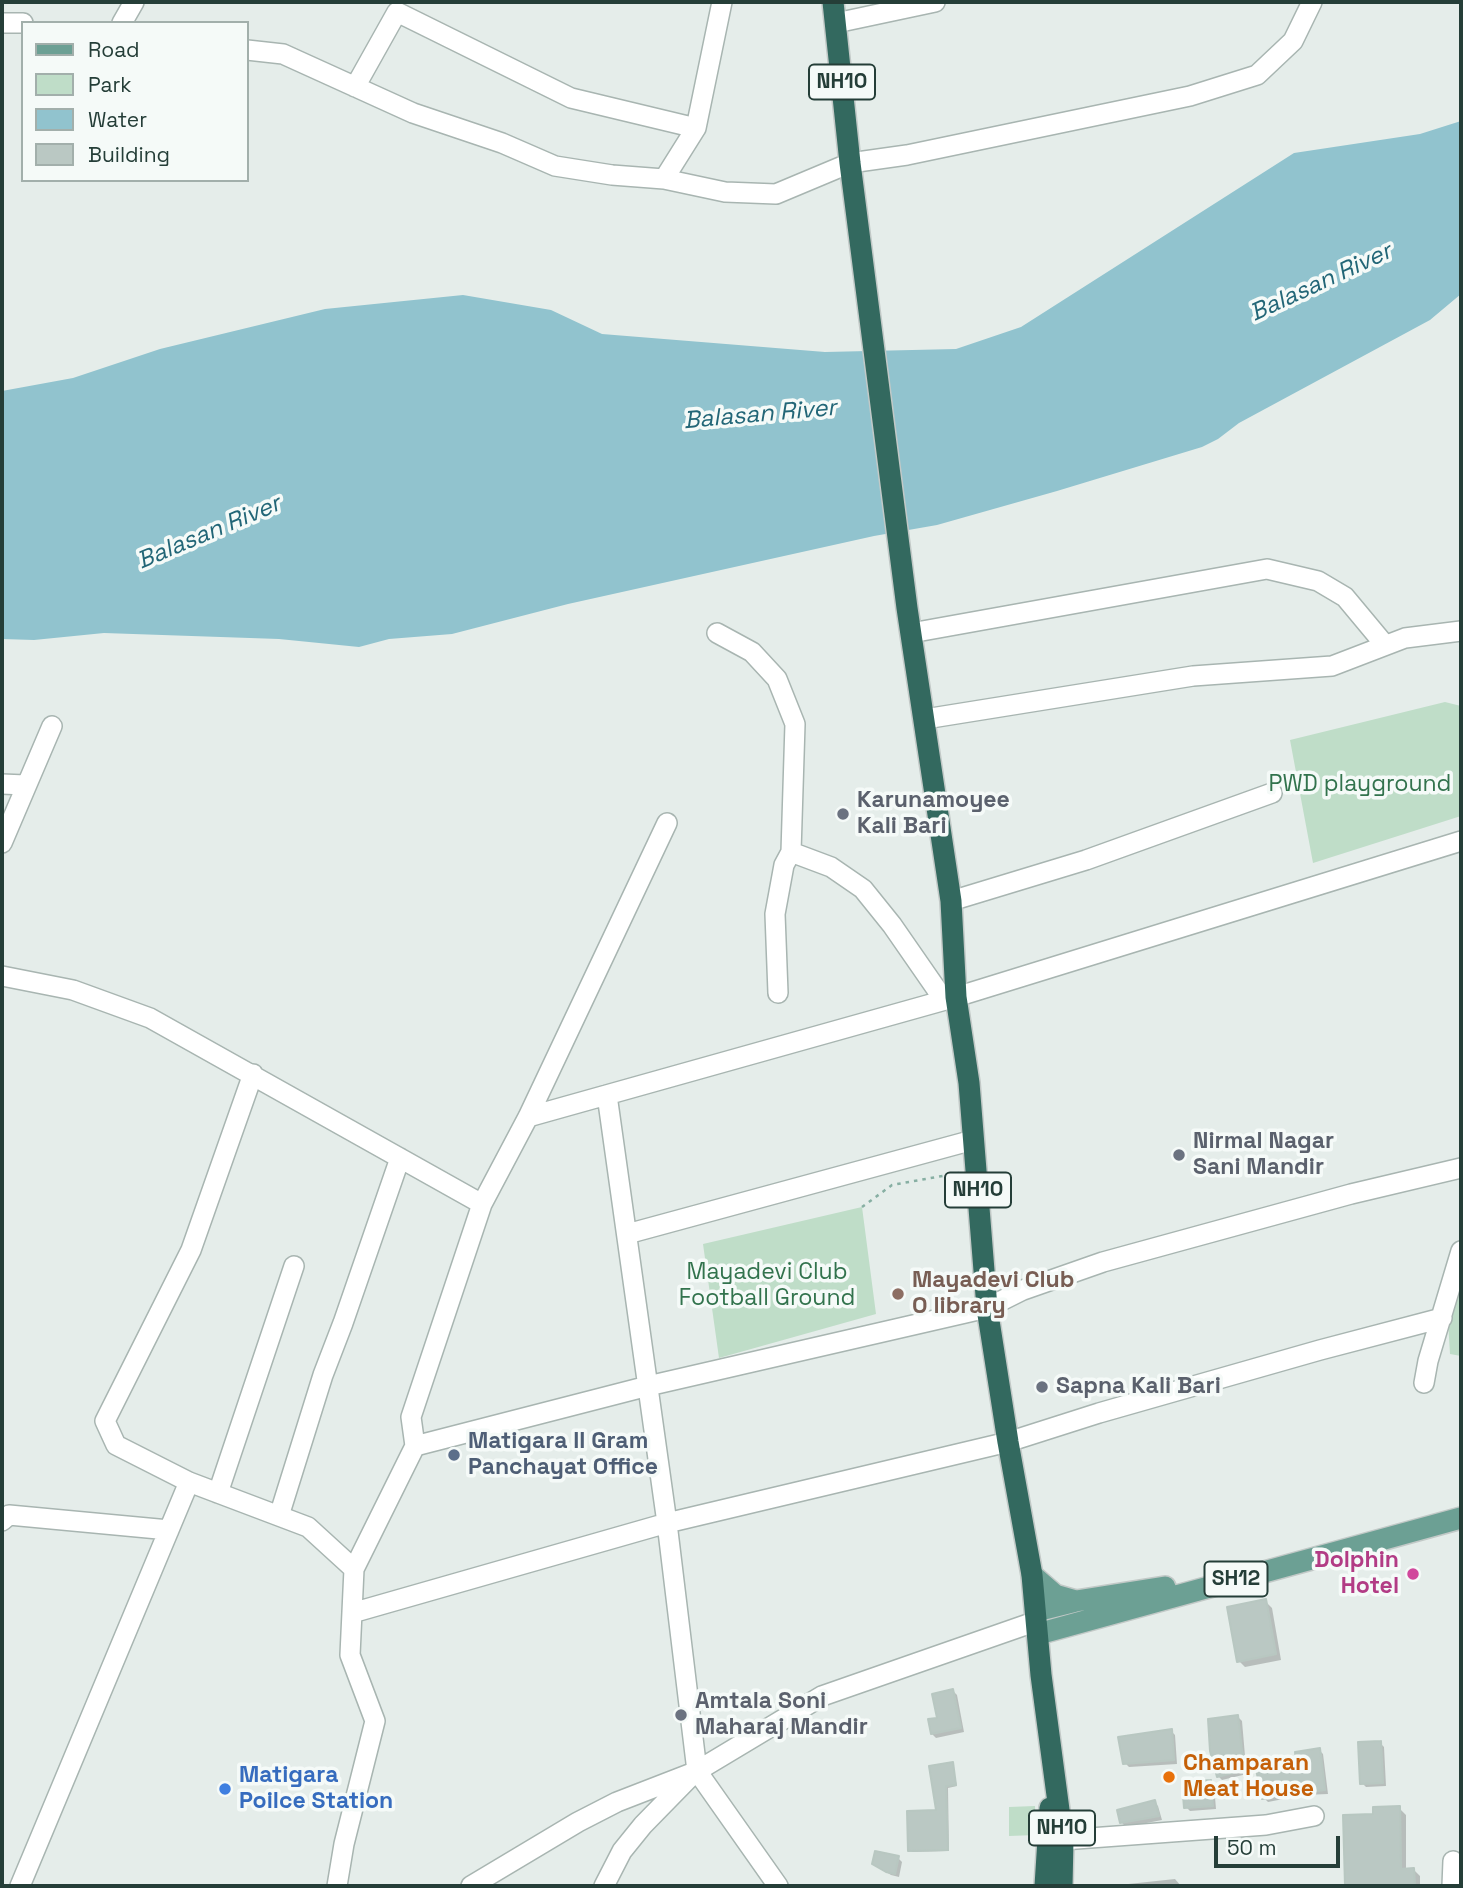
<!DOCTYPE html>
<style>
body{margin:0}
#map{position:relative;width:1463px;height:1888px;overflow:hidden;background:#e5edea;font-family:"Space Grotesk",sans-serif}
canvas{display:block}
.frame{position:absolute;inset:0;border:4px solid #253e38;pointer-events:none}
.legend{position:absolute;left:21px;top:21px;width:228px;height:161px;box-sizing:border-box;background:#f5faf8;border:2px solid #a2afab;margin:0;padding:9px 12px;list-style:none;font-size:21px;color:#253e38}
.legend li{display:flex;align-items:center;gap:14px;height:35px}
.legend b{width:35px;border:2px solid #a2afab}
.scale{position:absolute;left:1214px;top:1836px;width:126px;height:32px;box-sizing:border-box;border:4px solid #253e38;border-top:0;padding-left:9px;font-size:21px;line-height:24px;white-space:nowrap;color:#253e38;-webkit-text-stroke:5px #f5faf8;paint-order:stroke}
</style>
<div id="map">
<canvas width="1463" height="1888"></canvas>
<div class="frame"></div>
<ul class="legend">
<li><b style="height:9px;background:#6ca094"></b>Road</li>
<li><b style="height:19px;background:#bfddc8"></b>Park</li>
<li><b style="height:19px;background:#91c3ce"></b>Water</li>
<li><b style="height:19px;background:#bac8c3"></b>Building</li>
</ul>
<div class="scale">50 m</div>
</div>
<script>
const g = document.querySelector('canvas').getContext('2d');
g.lineJoin = 'round';
function fillPath(path, color) { g.fillStyle = color; g.fill(path, 'evenodd'); }
const poly = rows => new Path2D(rows.map(r => 'M' + r).join(''));
function strokePath(path, color, width, dash) { g.strokeStyle = color; g.lineWidth = width; g.lineCap = dash ? 'butt' : 'round'; g.setLineDash(dash || []); g.stroke(path); }
function label(font, color, halo, rows, align = 'center') {
  g.font = font + ' "Space Grotesk",sans-serif'; g.lineWidth = 7; g.setLineDash([]); g.textBaseline = 'middle'; g.strokeStyle = halo; g.fillStyle = color; for (const [text, x, y, turn = 0] of rows) {
    g.save(); g.translate(x, y); g.rotate((+turn || 0) * Math.PI / 180); g.textAlign = isNaN(turn) ? turn : align; if (halo) g.strokeText(text, 0, 0); g.fillText(text, 0, 0); g.restore();
  }
}
fillPath(poly([
 [1445,702,1461,706,1461,816,1313,863,1290,740],
 [862,1207,876,1314,719,1358,703,1244],
 [1461,1265,1461,1356,1450,1354,1448,1321],
 [1035,1806,1036,1835,1009,1836,1009,1807]
]), '#bfddc8');
fillPath(poly([
 [1461,121,1461,294,1430,320,1239,423,1218,439,1202,447,1057,491,937,525,874,536,568,604,452,634,389,639,359,647,279,639,104,633,34,640,2,639,2,391,73,378,160,349,325,309,463,295,551,310,602,334,825,352,956,349,1021,327,1294,153,1420,134]
]), '#91c3ce');
fillPath(poly([
 [1265,1601,1272,1608,1281,1660,1245,1667,1239,1661],
 [953,1691,957,1695,964,1732,936,1738,932,1734],
 [1238,1717,1242,1721,1245,1756,1251,1773,1222,1780,1218,1776],
 [1171,1731,1175,1735,1177,1764,1129,1767,1125,1763],
 [1380,1743,1384,1747,1386,1786,1366,1787,1362,1783],
 [1319,1750,1323,1754,1328,1794,1304,1795,1268,1802,1264,1798,1298,1763],
 [952,1764,957,1786,948,1788,949,1851,912,1852,909,1850,938,1812],
 [1210,1781,1214,1785,1216,1809,1190,1811,1186,1807],
 [1154,1802,1158,1806,1162,1820,1126,1827,1122,1823],
 [1399,1808,1406,1815,1406,1870,1414,1870,1420,1876,1420,1886,1346,1886,1345,1817,1375,1816],
 [898,1858,902,1862,899,1877,891,1875,878,1867],
 [1175,1879,1181,1886,1119,1886,1119,1885]
]), '#0003');
const building = poly([
 [1266,1599,1276,1654,1237,1662,1227,1607,1266,1599],
 [953,1689,961,1728,931,1734,928,1719,937,1718,932,1694,953,1689],
 [1238,1715,1242,1751,1248,1769,1217,1777,1210,1751,1208,1719,1238,1715],
 [1172,1729,1174,1760,1123,1764,1118,1737,1172,1729],
 [1381,1741,1383,1783,1360,1784,1358,1742,1381,1741],
 [1320,1748,1325,1790,1300,1793,1300,1792,1262,1799,1256,1769,1296,1762,1295,1752,1320,1748],
 [953,1762,956,1785,946,1786,948,1850,908,1851,907,1811,936,1810,929,1766,953,1762],
 [1211,1780,1213,1806,1184,1808,1182,1782,1211,1780],
 [1155,1800,1159,1816,1120,1823,1117,1810,1155,1800],
 [1400,1806,1401,1869,1414,1868,1415,1886,1345,1886,1343,1815,1373,1814,1373,1807,1400,1806],
 [875,1851,899,1856,895,1874,886,1872,872,1864,875,1851]
]);
fillPath(building, '#bac8c3');
strokePath(building, '#b8c7c1', 2);
const minor = poly([
 [2,23,23,23],
 [122,23,134,2],
 [836,23,935,2],
 [247,50,283,54,413,113,502,143,555,166,612,175,664,179,725,192,776,194,850,163,907,155,1190,96,1257,75,1293,41,1312,2],
 [355,87,397,12,571,98,696,128],
 [664,179,696,128,722,2],
 [717,633,752,652,777,679,795,724,791,852,831,867,863,889,892,925,944,1000],
 [911,633,1267,569,1318,581,1345,597,1385,645],
 [925,719,1193,676,1332,666,1405,638,1461,631],
 [2,784,25,785],
 [2,843,52,726],
 [951,901,1086,860,1272,793],
 [2,976,73,990,150,1018,482,1204],
 [778,993,775,914,784,865,791,852],
 [253,1074,191,1250,105,1421,116,1445,189,1482,308,1527,354,1569],
 [607,1095,667,1523,697,1771,778,1886],
 [528,1117,956,997,1461,841],
 [627,1234,973,1140],
 [1424,1383,1428,1361,1461,1251],
 [415,1446,648,1386,987,1308,1023,1290,1103,1262,1351,1194,1461,1168],
 [218,1493,294,1266],
 [279,1516,323,1375,343,1323,400,1158],
 [2,1521,9,1515,169,1530],
 [352,1613,667,1523,1008,1442,1099,1413,1320,1350,1442,1318],
 [1063,1840,1266,1825,1314,1816],
 [20,1886,189,1482],
 [337,1886,344,1844,375,1721,350,1655,354,1569,415,1446,411,1417,482,1204,528,1117,667,823],
 [471,1886,578,1822,617,1802,697,1771,822,1696,1037,1621],
 [604,1886,622,1851,643,1825,689,1778],
 [1452,1886,1453,1861]
]);
const major = poly([
 [1032,1575,1055,1595,1076,1601],
 [1036,1611,1076,1601,1165,1587],
 [1038,1634,1461,1518]
]);
const highway = poly([
 [833,2,850,163,907,608,951,901,956,997,969,1083,987,1308,1008,1442,1032,1575,1041,1675,1063,1840,1062,1886],
 [1045,1886,1050,1808]
]);
strokePath(minor, '#a8b5b1', 22);
strokePath(major, '#c2c9c7', 24);
strokePath(highway, '#c2c9c7', 24);
strokePath(poly([
 [862,1207,892,1185,959,1173]
]), '#87afa3', 2.5, [3.5, 5]);
strokePath(minor, '#fff', 19);
strokePath(major, '#6ca094', 21);
strokePath(highway, '#33695f', 21);
for (const [x, y, r, color] of [
 [843,814,7,"#6b7280"],
 [1179,1155,7,"#6b7280"],
 [898,1294,7,"#8d6e63"],
 [1042,1387,7,"#6b7280"],
 [454,1455,7,"#5c6f8a"],
 [1413,1574,7,"#d1479c"],
 [681,1715,7,"#6b7280"],
 [1169,1777,7,"#e8710a"],
 [225,1789,7,"#3f7fe0"]
]) { const dot = new Path2D(); dot.arc(x, y, r, 0, 2 * Math.PI); g.fillStyle = color; g.fill(dot); strokePath(dot, '#f5faf8', 2.5); }
for (const [x, y, w] of [
 [842,82,66],
 [978,1190,66],
 [1236,1579,63],
 [1062,1828,66]
]) { const box = new Path2D(); box.roundRect(x - w / 2, y - 17.5, w, 35, 5); g.fillStyle = '#f5faf8'; g.fill(box); strokePath(box, '#253e38', 2); }
label('bold 21px', '#253e38', null, [
 ["NH10",842,82],
 ["NH10",978,1190],
 ["SH12",1236,1579],
 ["NH10",1062,1828]
]);
label('23px', '#32734d', '#f5faf8', [
 ["PWD playground",1360,785],
 ["Mayadevi Club",767,1273],
 ["Football Ground",767,1299]
]);
label('bold 23px', '#5b616d', '#f5faf8', [
 ["Karunamoyee",857,801],
 ["Kali Bari",857,827],
 ["Nirmal Nagar",1193,1142],
 ["Sani Mandir",1193,1168],
 ["Sapna Kali Bari",1056,1387],
 ["Amtala Soni",695,1702],
 ["Maharaj Mandir",695,1728]
], 'left');
label('bold 23px', '#785e54', '#f5faf8', [
 ["Mayadevi Club",912,1281],
 ["O library",912,1307]
], 'left');
label('bold 23px', '#4e5e75', '#f5faf8', [
 ["Matigara II Gram",468,1442],
 ["Panchayat Office",468,1468]
], 'left');
label('bold 23px', '#b23c85', '#f5faf8', [
 ["Dolphin",1399,1561],
 ["Hotel",1399,1587]
], 'right');
label('bold 23px', '#c56008', '#f5faf8', [
 ["Champaran",1183,1764],
 ["Meat House",1183,1790]
], 'left');
label('bold 23px', '#366cbe', '#f5faf8', [
 ["Matigara",239,1776],
 ["Poilce Station",239,1802]
], 'left');
label('italic 24px', '#267', '#f5faf8', [
 ["Balasan River",1321,283,-25],
 ["Balasan River",760,415,-5],
 ["Balasan River",209,533,-23]
]);
</script>
